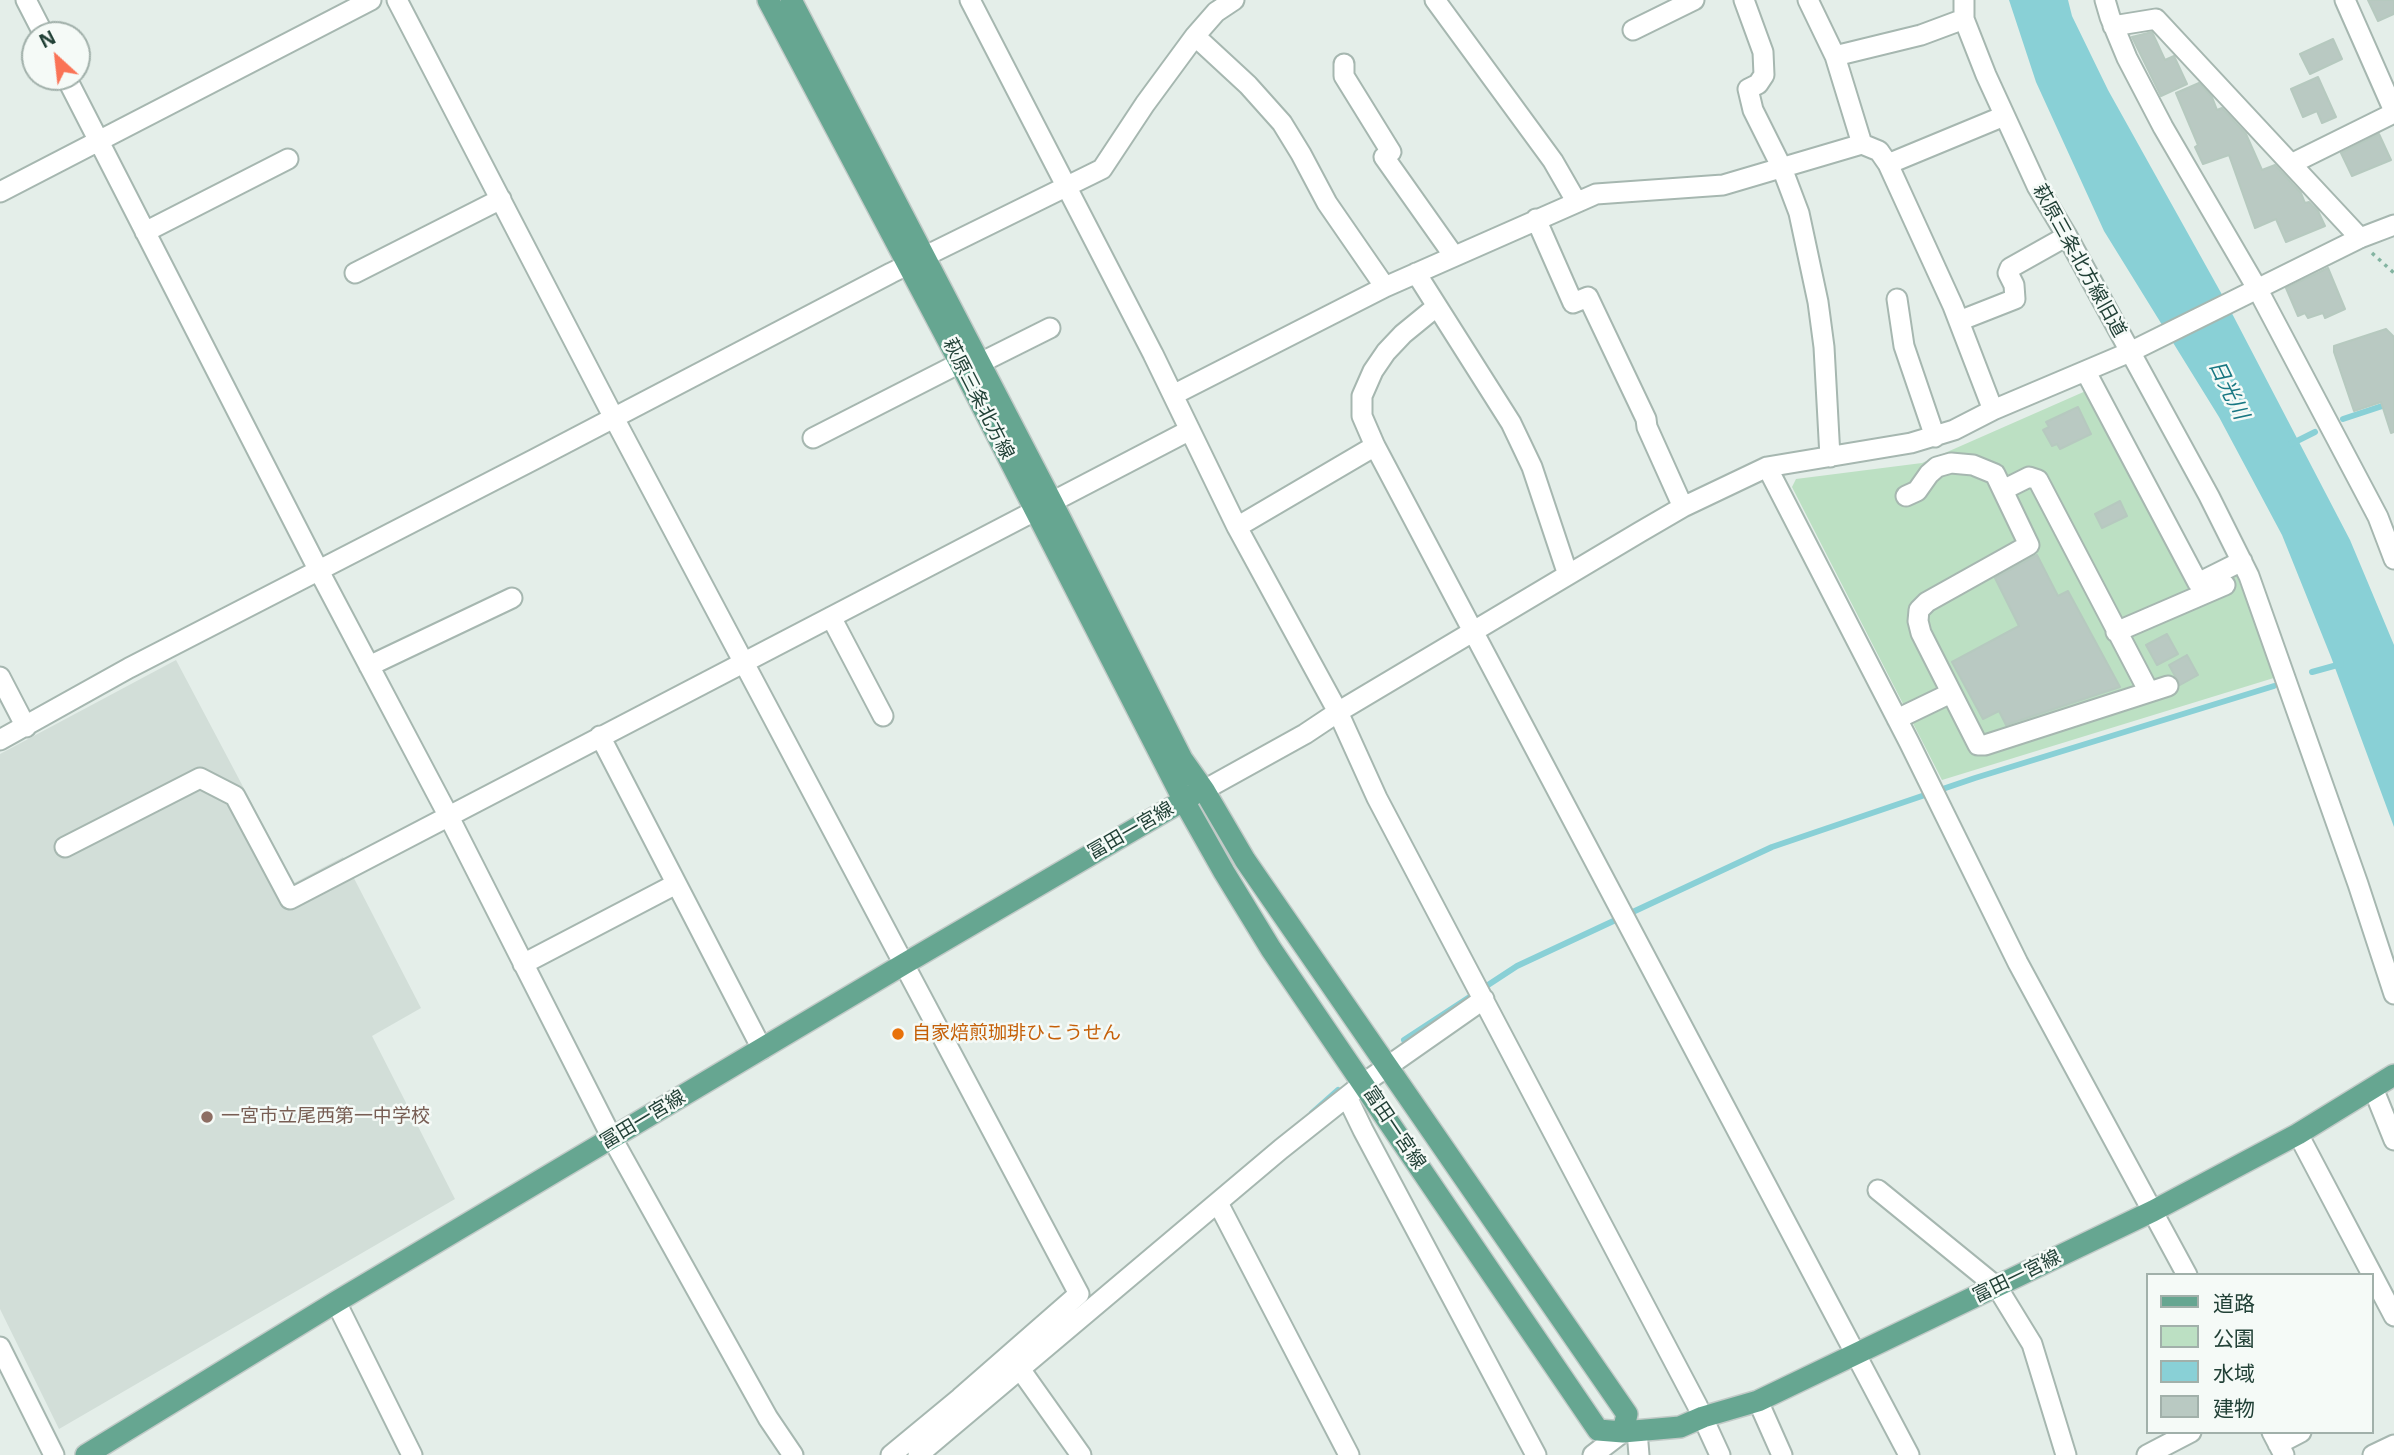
<!DOCTYPE html>
<meta charset="utf-8">
<style>
body{margin:0}
#map{position:relative;width:2394px;height:1455px;overflow:hidden;background:#e4eee9;font-family:"Noto Sans","Noto Sans JP",sans-serif}
canvas{display:block}
.legend{position:absolute;left:2146px;top:1273px;width:228px;height:161px;box-sizing:border-box;background:#f5faf7;border:2px solid #a1b0aa;margin:0;padding:9px 12px;list-style:none;font-size:21px;color:#224137}
.legend li{display:flex;align-items:center;gap:14px;height:35px}
.legend b{width:35px;border:2px solid #a1b0aa}
.north{position:absolute;left:21px;top:21px;width:70px;height:70px;box-sizing:border-box;background:#f5faf7;border:2px solid #a1b0aa;border-radius:50%;rotate:333deg;font-size:19px;font-weight:700;line-height:28px;text-align:center;color:#224137}
.north::after{content:'';display:block;margin:auto;width:24px;height:32px;background:#fa7356;clip-path:polygon(50% 0,100% 100%,50% 72%,0 100%)}
</style>
<div id="map">
<canvas width="2394" height="1455"></canvas>
<ul class="legend">
<li><b style="height:9px;background:#66a691"></b>道路</li>
<li><b style="height:19px;background:#bce0c3"></b>公園</li>
<li><b style="height:19px;background:#89d0d6"></b>水域</li>
<li><b style="height:19px;background:#b9c9c2"></b>建物</li>
</ul>
<div class="north">N</div>
</div>
<script>
const g = document.querySelector('canvas').getContext('2d');
g.lineJoin = 'round';
function fillPath(path, color) { g.fillStyle = color; g.fill(path, 'evenodd'); }
const poly = rows => new Path2D(rows.map(r => 'M' + r).join(''));
function strokePath(path, color, width, dash) { g.strokeStyle = color; g.lineWidth = width; g.lineCap = dash ? 'butt' : 'round'; g.setLineDash(dash || []); g.stroke(path); }
function label(font, color, halo, rows, align = 'center') {
  g.font = font + ' "Noto Sans","Noto Sans JP",sans-serif'; g.lineWidth = 5; g.setLineDash([]); g.textBaseline = 'middle'; g.strokeStyle = halo; g.fillStyle = color; for (const [text, x, y, turn = 0] of rows) {
    g.save(); g.translate(x, y); g.rotate((+turn || 0) * Math.PI / 180); g.textAlign = isNaN(turn) ? turn : align; if (halo) g.strokeText(text, 0, 0); g.fillText(text, 0, 0); g.restore();
  }
}
fillPath(poly([
 [176,660,294,883,343,857,421,1008,372,1036,455,1199,59,1429,0,1309,0,754]
]), '#d2ded8');
fillPath(poly([
 [2088,390,2193,588,2234,569,2277,677,1942,780,1792,487,1796,479,1922,463]
]), '#bce0c3');
fillPath(poly([
 [2009,0,2068,0,2072,16,2108,90,2225,300,2350,540,2394,645,2394,827,2331,657,2282,535,2219,417,2104,231,2036,82]
]), '#89d0d6');
strokePath(poly([
 [2343,419,2394,402],
 [2291,444,2315,432],
 [2312,672,2341,664],
 [1404,1040,1517,966,1772,847,1975,778,2274,686],
 [1312,1113,1338,1090]
]), '#89d0d6', 6);
const building = poly([
 [2368,0,2394,0,2394,14,2378,21,2368,0],
 [2152,32,2165,60,2174,56,2187,84,2161,96,2132,37,2152,32],
 [2333,39,2342,59,2310,74,2300,54,2333,39],
 [2318,77,2336,117,2322,123,2317,111,2303,117,2291,89,2318,77],
 [2199,83,2212,97,2217,110,2222,108,2246,134,2262,170,2275,165,2301,193,2305,203,2309,202,2318,211,2325,226,2286,242,2276,219,2255,228,2229,155,2203,164,2195,147,2198,145,2176,93,2199,83],
 [2379,134,2391,160,2352,176,2341,153,2379,134],
 [2328,268,2345,309,2325,318,2323,313,2308,318,2305,313,2298,316,2286,288,2328,268],
 [2386,329,2394,337,2394,432,2391,433,2381,402,2354,411,2334,352,2334,346,2386,329],
 [2078,407,2091,434,2060,449,2057,444,2052,446,2043,430,2049,427,2046,422,2078,407],
 [2120,501,2127,516,2102,528,2095,514,2120,501],
 [2037,555,2058,596,2068,591,2120,687,2006,725,1999,711,1983,719,1952,662,2019,626,1995,578,2037,555],
 [2167,634,2178,654,2157,665,2146,645,2167,634],
 [2187,655,2198,675,2180,685,2169,665,2187,655]
]);
fillPath(building, '#b9c9c2');
strokePath(building, '#b6c9bf', 2);
const minor = poly([
 [26,0,44,35],
 [397,0,614,418,1079,1294,960,1398,891,1455],
 [970,0,1153,354,1237,527,1338,712,1377,798,1697,1405,1720,1455],
 [1435,0,1553,161,1576,201],
 [1744,0,1763,52,1764,75,1758,84,1748,89,1753,110,1782,168,1799,213,1818,302,1824,347,1830,457],
 [1808,0,1835,56,1862,144],
 [1964,0,1964,19,1986,75,2037,186,2067,236,2209,496,2249,576,2358,884,2394,994],
 [2105,0,2110,17,2127,58,2163,127,2258,290,2378,517,2394,559],
 [2345,0,2394,111],
 [2113,26,2156,19,2291,164],
 [1633,30,1694,0],
 [1195,36,1248,85,1282,123,1301,154,1327,203,1385,287],
 [1835,56,1921,35,1964,19],
 [1344,64,1344,76,1391,152,1384,157,1454,256],
 [66,77,319,571,448,815,612,1138,768,1418,793,1455],
 [1888,164,1953,306,1993,410],
 [0,192,371,0],
 [1536,219,1573,303,1588,297,1646,419,1647,427,1683,507],
 [145,232,288,159],
 [2360,238,2291,164,2394,113],
 [355,273,501,199],
 [1416,273,1511,423,1532,467,1568,575],
 [1897,299,1904,346,1935,437],
 [1436,307,1403,334,1386,352,1373,371,1362,396,1362,416,1375,446,1909,1455],
 [1959,321,2015,299,2014,285,2008,273,2010,268,2067,236],
 [980,363,1050,328],
 [2086,372,2198,583,2242,561],
 [1173,395,1385,287,1596,194,1723,185,1862,144,1879,151,1888,164,2004,116],
 [813,438,960,363],
 [1767,467,1909,742,2018,963,2187,1275],
 [2003,490,2029,477,2038,480,2149,692],
 [1906,496,1917,491,1929,474,1937,467,1951,463,1973,465,1995,474,2029,545,1927,602,1919,610,1918,621,1921,633,1978,745,1985,745,2168,686],
 [1237,527,1375,446],
 [831,617,883,716],
 [2116,632,2225,585],
 [369,666,512,598],
 [0,677,26,727],
 [1897,719,1951,693],
 [600,736,762,1049],
 [0,740,129,668,535,459,891,273,1102,169,1145,104,1195,36,1216,12,1234,0],
 [1204,790,1305,734,1338,712,1640,532,1683,507,1767,467,1911,443,1954,430,1993,410,2130,352,2360,238,2394,225],
 [65,847,200,778,235,796,290,899,1190,430],
 [523,964,676,884],
 [2373,1088,2394,1140],
 [1347,1097,1363,1130,1536,1455],
 [2298,1134,2394,1316],
 [1878,1190,1997,1287,2032,1344,2066,1455],
 [1218,1203,1349,1455],
 [336,1302,412,1455],
 [0,1347,54,1455],
 [1020,1369,1081,1455],
 [1758,1401,1782,1455],
 [1637,1431,1639,1455],
 [2272,1432,2284,1455],
 [2278,1444,2301,1432],
 [918,1455,1281,1149,1364,1083,1484,999],
 [1593,1455,1623,1432],
 [2147,1455,2191,1432],
 [2373,1455,2394,1445]
]);
const major = poly([
 [768,0,960,363,1184,801,1224,872,1271,949,1598,1430,1623,1432,1680,1427,1703,1417,1758,1401,2153,1211,2298,1134,2394,1075],
 [791,0,1052,502,1182,759,1204,790,1245,860,1627,1414,1623,1432],
 [86,1455,336,1302,904,964,1193,795]
]);
strokePath(minor, '#a6b7b0', 23);
strokePath(major, '#c1cac7', 24);
strokePath(poly([
 [2372,253,2394,273]
]), '#83b4a1', 3.5, [3.5, 5]);
strokePath(minor, '#fff', 19);
strokePath(major, '#66a691', 21);
for (const [x, y, r, color] of [
 [898,1034,7,"#e8710a"],
 [207,1117,7,"#8d6e63"]
]) { const dot = new Path2D(); dot.arc(x, y, r, 0, 2 * Math.PI); g.fillStyle = color; g.fill(dot); strokePath(dot, '#f5faf7', 2.5); }
label('19px', '#224137', '#f5faf7', [
 ["萩原三条北方線旧道",2079,261,61],
 ["萩原三条北方線",978,399,63],
 ["冨田一宮線",1131,831,-30],
 ["冨田一宮線",643,1120,-31],
 ["富田一宮線",1394,1128,56],
 ["富田一宮線",2017,1277,-26]
]);
label('19px', '#c56008', '#f5faf7', [
 ["自家焙煎珈琲ひこうせん",912,1034]
], 'left');
label('19px', '#785e54', '#f5faf7', [
 ["一宮市立尾西第一中学校",221,1117]
], 'left');
label('italic 21px', '#187782', '#f5faf7', [
 ["日光川",2228,390,64]
]);
</script>
